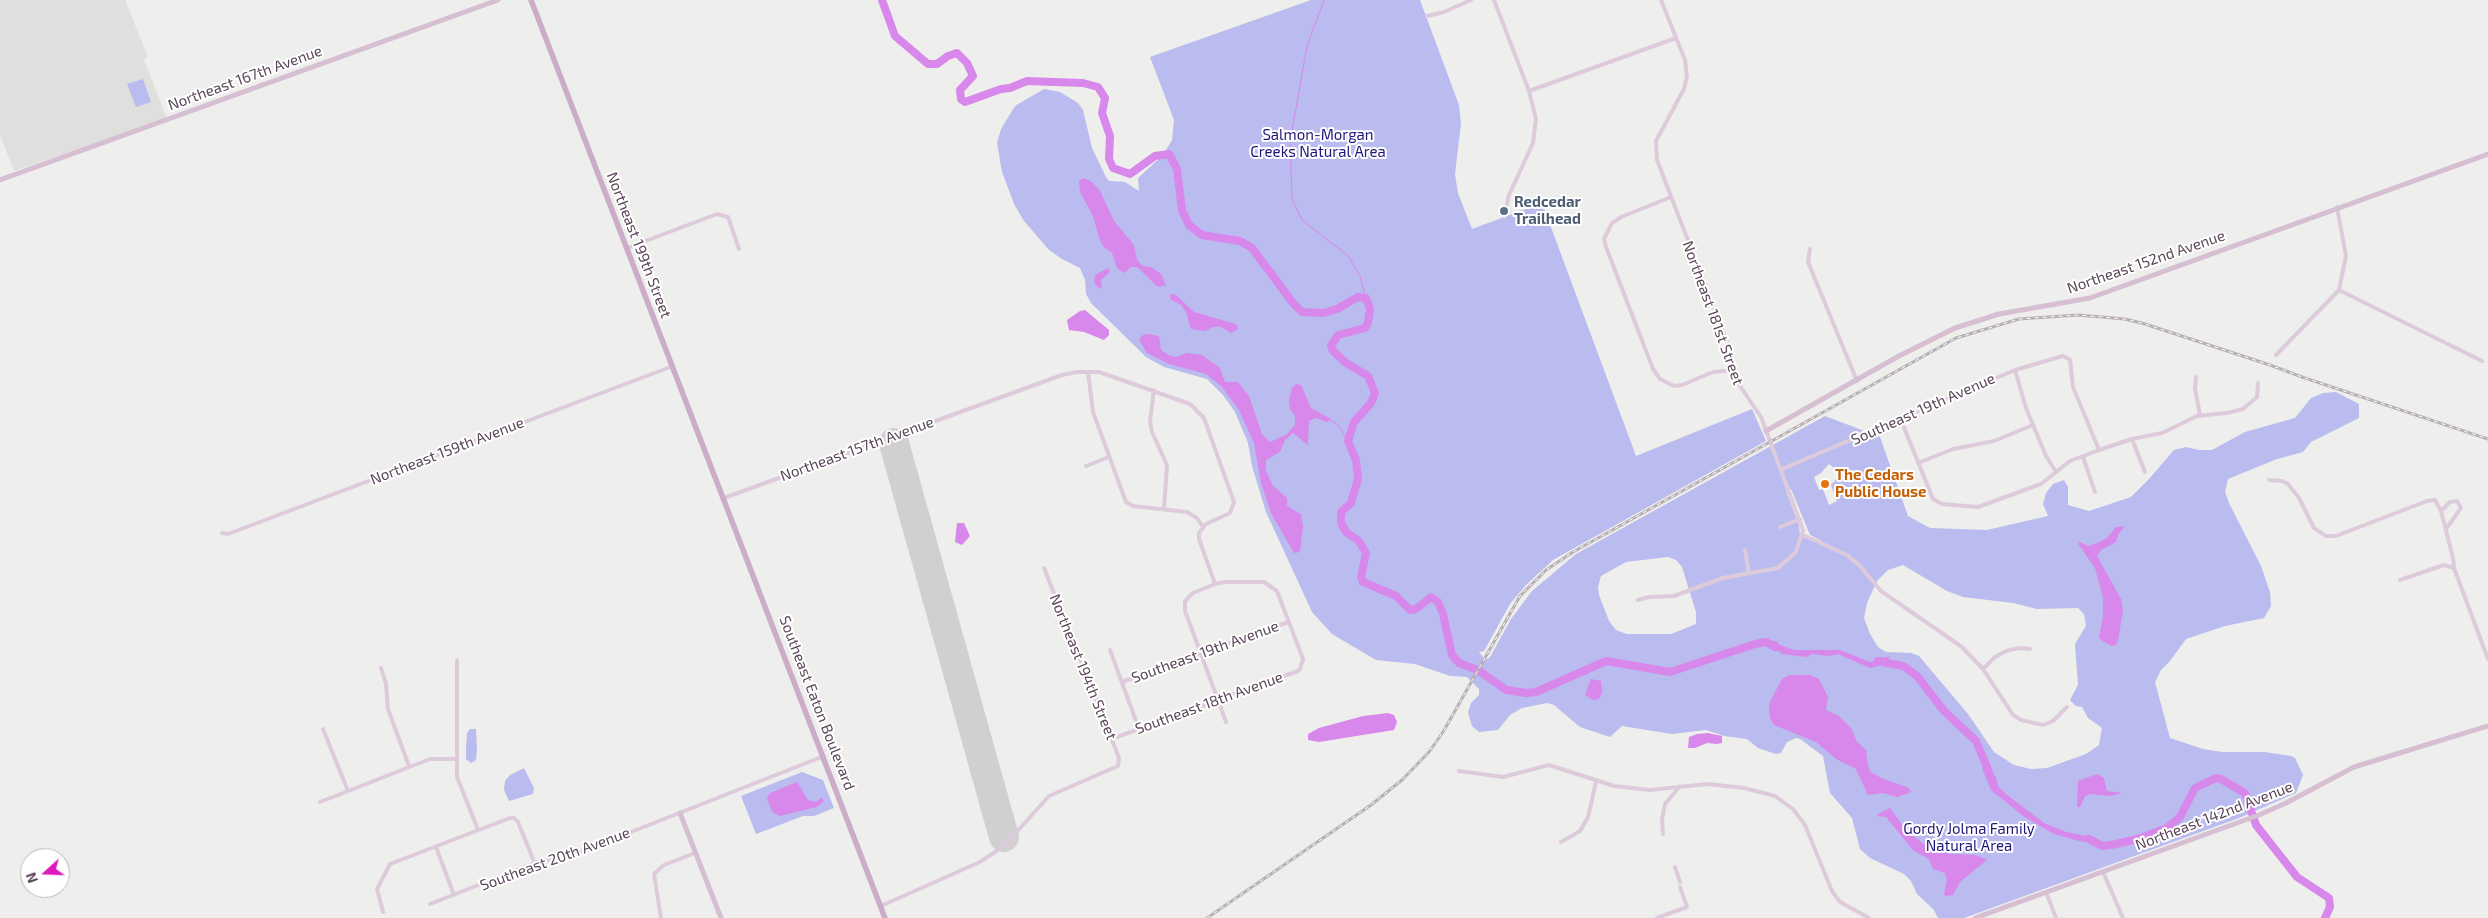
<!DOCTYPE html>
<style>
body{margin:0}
#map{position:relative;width:2488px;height:918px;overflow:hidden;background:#eeefec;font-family:"Exo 2",sans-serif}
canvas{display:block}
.north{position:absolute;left:20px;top:848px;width:50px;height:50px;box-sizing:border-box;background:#fff;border:1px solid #bdb5bc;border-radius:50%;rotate:250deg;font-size:14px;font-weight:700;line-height:20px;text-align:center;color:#5a4558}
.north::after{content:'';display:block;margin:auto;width:18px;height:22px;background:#dd19be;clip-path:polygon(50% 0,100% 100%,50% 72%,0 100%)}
</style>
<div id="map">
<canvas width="2488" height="918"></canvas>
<div class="north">N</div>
</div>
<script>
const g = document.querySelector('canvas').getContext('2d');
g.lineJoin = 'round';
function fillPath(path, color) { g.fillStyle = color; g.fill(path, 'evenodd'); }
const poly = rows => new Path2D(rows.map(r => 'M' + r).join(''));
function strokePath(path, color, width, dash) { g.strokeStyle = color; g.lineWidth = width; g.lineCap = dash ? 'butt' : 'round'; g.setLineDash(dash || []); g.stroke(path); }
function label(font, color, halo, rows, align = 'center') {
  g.font = font + ' "Exo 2",sans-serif'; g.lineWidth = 4; g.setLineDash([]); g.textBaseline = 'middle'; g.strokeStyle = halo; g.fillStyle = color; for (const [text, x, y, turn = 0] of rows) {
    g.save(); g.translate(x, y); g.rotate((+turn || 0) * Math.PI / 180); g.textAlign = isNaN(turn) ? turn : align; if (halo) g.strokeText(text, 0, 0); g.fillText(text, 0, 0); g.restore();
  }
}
fillPath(poly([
 [0,0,125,0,148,57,144,59,167,119,14,171,0,135]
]), '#dfe0dd');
fillPath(poly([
 [1311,0,1420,0,1459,105,1461,123,1455,174,1458,193,1472,229,1542,203,1636,456,1752,409,1766,441,1553,560,1526,585,1510,604,1484,651,1479,652,1483,657,1488,659,1490,657,1511,619,1532,591,1576,554,1825,416,1880,437,1908,516,1930,528,1987,530,2048,516,2043,504,2046,493,2053,484,2064,480,2068,487,2068,505,2089,511,2131,497,2149,479,2174,450,2186,447,2199,450,2212,450,2245,432,2295,418,2311,398,2323,393,2336,392,2359,404,2359,418,2311,442,2303,452,2277,459,2228,479,2225,492,2230,505,2261,566,2270,592,2271,606,2264,618,2225,626,2186,639,2170,661,2161,670,2155,682,2170,738,2203,749,2222,752,2264,752,2291,756,2295,758,2303,775,2296,793,2239,818,1964,918,1938,918,1934,910,1917,894,1911,881,1904,874,1870,858,1860,849,1852,818,1830,793,1823,756,1800,739,1796,738,1787,742,1781,753,1776,754,1758,748,1747,739,1724,736,1706,730,1672,734,1622,726,1610,737,1580,727,1554,705,1547,703,1522,708,1510,715,1498,730,1479,732,1472,726,1468,712,1471,703,1479,695,1479,689,1467,677,1450,676,1415,664,1376,660,1332,634,1312,612,1266,512,1252,466,1248,443,1235,412,1223,395,1207,379,1164,367,1146,357,1091,303,1086,294,1085,280,1080,268,1062,259,1049,250,1024,221,1015,206,1002,172,997,143,1001,129,1015,106,1044,89,1060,92,1078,103,1083,110,1092,148,1107,179,1110,181,1125,182,1139,191,1138,178,1163,155,1172,140,1174,120,1150,57],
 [1829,464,1841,474,1831,485,1837,501,1829,505,1823,489,1819,490,1814,477,1821,473],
 [1791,489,1810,535,1822,541,1821,544,1800,536,1799,525,1786,491],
 [1668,557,1676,560,1682,567,1696,612,1696,624,1671,634,1627,634,1616,630,1609,621,1599,595,1598,587,1601,576,1626,562],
 [1903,565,1947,591,1963,597,2013,603,2037,609,2078,608,2084,614,2086,626,2075,644,2078,685,2070,700,2076,706,2082,707,2088,718,2102,728,2099,745,2086,754,2047,768,2031,769,2014,765,1994,752,1968,714,1919,656,1911,653,1886,652,1878,647,1870,634,1864,618,1867,603,1877,581,1888,570],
 [143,79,151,102,136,107,127,84],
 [470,729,476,729,477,749,476,760,471,763,466,759,466,748,467,733],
 [524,768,534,788,533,794,509,801,504,790,505,781,510,775],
 [802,772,823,780,834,808,814,816,803,816,756,834,741,796]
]), '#babbee');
fillPath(poly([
 [1084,178,1092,182,1100,191,1114,221,1134,245,1137,260,1143,266,1151,267,1161,274,1166,285,1158,287,1137,267,1131,267,1124,273,1117,268,1112,253,1103,246,1099,238,1093,216,1080,192,1079,181],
 [1108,268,1110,272,1101,280,1102,287,1099,289,1094,282,1095,275],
 [1170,294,1176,295,1194,312,1236,324,1238,329,1231,333,1221,327,1213,327,1205,331,1191,329,1186,312,1181,305,1170,299],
 [1085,310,1109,330,1109,335,1104,340,1084,332,1069,330,1067,320,1080,311],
 [1148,334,1159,336,1161,350,1170,356,1176,357,1187,353,1202,355,1220,368,1225,382,1238,382,1249,396,1262,434,1270,442,1286,435,1295,425,1295,416,1290,409,1289,400,1292,388,1296,384,1301,385,1311,408,1331,419,1327,422,1316,418,1309,421,1308,445,1293,433,1285,440,1280,452,1266,460,1266,471,1273,486,1287,498,1287,506,1301,514,1303,527,1300,552,1294,553,1271,513,1261,483,1254,443,1239,410,1222,387,1206,374,1169,364,1147,353,1139,340,1143,335],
 [957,523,964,523,970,536,962,545,955,542],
 [2125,526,2118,535,2116,542,2101,550,2097,556,2121,599,2123,610,2118,641,2116,645,2112,646,2101,640,2099,637,2103,617,2103,597,2095,568,2079,545,2078,541,2088,546,2097,543,2107,538,2116,527],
 [1767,641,1776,641,1780,645,1794,650,1840,650,1870,662,1890,656,1882,665,1870,668,1838,654,1828,656,1811,654,1807,657,1782,654],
 [1789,675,1810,675,1819,679,1828,697,1826,710,1839,716,1851,728,1857,742,1866,750,1868,766,1871,772,1881,778,1909,788,1911,792,1897,797,1883,793,1868,795,1856,769,1836,759,1816,742,1774,725,1770,718,1769,704,1782,679],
 [1591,679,1601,681,1602,692,1599,699,1593,700,1585,695],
 [1388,713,1394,715,1397,722,1394,730,1319,742,1308,740,1308,734,1319,728,1363,716],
 [1708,733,1722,736,1722,743,1717,744,1707,743,1695,748,1688,748,1689,737,1697,734],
 [1988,764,1997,780,1998,786,2007,795,2044,823,2066,832,2091,837,2102,844,2079,841,2054,834,2023,816,1991,790,1982,768,1983,765],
 [2097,774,2104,778,2107,791,2122,793,2111,796,2091,794,2085,796,2080,807,2077,807,2078,781],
 [797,782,808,800,815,802,822,798,824,801,817,807,780,816,772,812,767,798,770,793],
 [1890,808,1906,830,1922,843,1950,854,1976,855,1987,860,1960,882,1953,895,1945,896,1944,894,1947,880,1945,873,1933,869,1929,859,1913,850,1886,817,1878,816,1878,814]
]), '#d887eb');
strokePath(poly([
 [1324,0,1307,46,1290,142,1292,199,1302,220,1348,256,1360,276,1366,298],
 [1330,420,1338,425,1348,441]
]), '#d887eb', 1);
strokePath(poly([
 [882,0,895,36,928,64,937,64,948,56,957,53,967,63,973,76,960,90,961,99,965,102,1001,89,1010,88,1027,81,1083,83,1098,87,1105,98,1102,113,1110,136,1109,159,1113,168,1130,174,1155,156,1169,154,1177,169,1182,210,1189,225,1202,235,1240,241,1252,248,1293,303,1302,312,1323,313,1337,309,1358,297,1366,298,1370,309,1368,323,1365,328,1338,335,1331,346,1333,351,1346,363,1368,376,1375,393,1371,403,1354,422,1348,441,1356,460,1358,479,1351,503,1341,512,1341,523,1346,532,1359,541,1366,553,1361,577,1363,582,1396,596,1410,610,1416,609,1431,597,1438,602,1443,614,1452,655,1459,663,1478,670,1506,690,1526,693,1536,692,1606,661,1670,672,1755,644,1766,642,1775,647],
 [1878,661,1903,666,1917,676,1944,711,1976,741,1989,772],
 [2089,839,2102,846,2111,845,2138,839,2167,828,2180,817,2195,788,2216,778,2221,779,2245,793,2256,825,2297,877,2329,898,2330,907,2325,918]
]), '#d887eb', 8);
strokePath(poly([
 [894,443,1004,837]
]), '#d2cfd0', 30);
strokePath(poly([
 [1494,0,1529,91,1536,119,1533,143,1509,195,1504,217],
 [1427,16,1444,12,1471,0],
 [1529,91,1676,38],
 [1671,197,1621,217,1612,223,1604,239,1606,247,1653,369,1660,379,1674,386,1682,385,1713,372,1732,370],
 [627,248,717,214,728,217,739,249],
 [1810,249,1808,262,1857,381],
 [2339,290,2482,361],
 [2276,355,2339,290,2346,256,2337,207],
 [2015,370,2026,408,2046,456,2056,472],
 [1088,372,1093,412,1126,502,1133,506,1187,512,1197,518,1203,527],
 [2196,377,2195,388,2200,415],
 [1154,390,1150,421,1152,432,1167,465,1164,509],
 [1901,420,1933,499,1942,504,1978,507,2041,484,2070,461,2099,450,2132,439,2162,433,2197,416,2227,413,2243,409,2257,397,2258,383],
 [2132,439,2145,472],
 [2083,457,2095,492],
 [1918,463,1953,449,1994,441,2033,425],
 [1086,466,1109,457],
 [1782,469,2015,370,2063,356,2070,360,2073,387,2099,450],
 [2269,480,2282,481,2288,484,2299,498,2314,528,2326,536,2336,536,2427,501,2435,500,2441,511],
 [724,498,1062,375,1077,372,1099,372,1190,404,1204,418,1234,502,1230,513,1206,524,1199,533,1199,539,1215,584],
 [1780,527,1800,519],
 [2446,529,2461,508,2457,501,2450,502,2441,511,2453,558,2454,568,2488,659],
 [222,533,228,534,673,366],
 [1803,535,1847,555,1859,565,1881,591,1962,647,1983,669,2013,715,2021,720,2043,725,2053,721,2067,707],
 [1745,550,1749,573],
 [2400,580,2444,565,2454,568],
 [1638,600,1649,597,1674,596,1723,578,1778,568,1796,552,1803,530,1761,417,1734,377,1729,347,1657,160,1656,141,1684,89,1687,76,1685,60,1661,0],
 [1110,650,1139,729],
 [457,660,457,777,478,830],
 [381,668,386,684,388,709,409,766],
 [1983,669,1995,657,2006,651,2019,648,2030,649],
 [1122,682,1288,622],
 [323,729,348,791],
 [1117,737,1139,729,1210,703,1218,700,1223,698,1298,671,1300,669,1303,659,1277,591,1264,582,1225,582,1215,584,1193,593,1185,601,1185,611,1201,654,1218,700,1226,722],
 [1459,771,1503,777,1549,765,1614,786,1650,790,1708,784,1744,788,1775,796,1793,809,1805,825,1832,891,1840,902,1869,918],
 [320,802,430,759,456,759],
 [1663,834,1662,820,1665,804,1680,786],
 [1561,842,1580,831,1588,817,1596,782],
 [436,847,454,895],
 [1675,867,1680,882],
 [2103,872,2123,918],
 [2046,892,2056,918],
 [430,904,540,861,570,856,824,756],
 [881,906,980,862,1004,846,1049,796,1118,766,1119,758,1044,568],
 [383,912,377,889,390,864,510,818,514,818,518,822,535,864],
 [661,918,654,874,664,865,695,853],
 [1657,918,1687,907,1680,887]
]), '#ddcbdc', 4);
strokePath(poly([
 [0,180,498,0],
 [1766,431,1897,357,1955,328,1999,314,2090,298,2488,154],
 [680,813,721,918],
 [1975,918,2259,815,2286,803,2354,767,2488,726]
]), '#d6bfd3', 5);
strokePath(poly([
 [531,0,885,918]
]), '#ccacc9', 5.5);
const rail = poly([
 [1207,918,1371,805,1402,780,1429,752,1443,732,1520,596,1546,570,1573,552,1956,338,2019,319,2078,315,2125,319,2145,324,2270,365,2302,377,2488,439]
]);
strokePath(rail, '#b7afb5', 3);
strokePath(rail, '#fff', 1, [4]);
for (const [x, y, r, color] of [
 [1504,211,5,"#5c6f8a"],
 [1825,484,5,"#e8710a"]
]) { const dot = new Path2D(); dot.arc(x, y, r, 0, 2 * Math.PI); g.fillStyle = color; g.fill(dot); strokePath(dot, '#fff', 2); }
label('15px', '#5a4558', '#fff', [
 ["Northeast 167th Avenue",245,78,-20],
 ["Northeast 199th Street",639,245,69],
 ["Northeast 152nd Avenue",2146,262,-19],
 ["Northeast 181st Street",1713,313,70],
 ["Southeast 19th Avenue",1923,409,-24],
 ["Northeast 157th Avenue",857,449,-20],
 ["Northeast 159th Avenue",447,451,-21],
 ["Southeast 19th Avenue",1205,652,-20],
 ["Northeast 194th Street",1083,667,68],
 ["Southeast Eaton Boulevard",817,703,69],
 ["Southeast 18th Avenue",1209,703,-20],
 ["Northeast 142nd Avenue",2214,816,-21],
 ["Southeast 20th Avenue",555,859,-20]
]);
label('15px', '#20167a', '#fff', [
 ["Salmon-Morgan",1318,135],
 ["Creeks Natural Area",1318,152],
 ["Gordy Jolma Family",1969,829],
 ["Natural Area",1969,846]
]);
label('bold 15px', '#4e5e75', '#fff', [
 ["Redcedar",1514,202],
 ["Trailhead",1514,219]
], 'left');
label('bold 15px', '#c56008', '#fff', [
 ["The Cedars",1835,475],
 ["Public House",1835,492]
], 'left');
</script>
